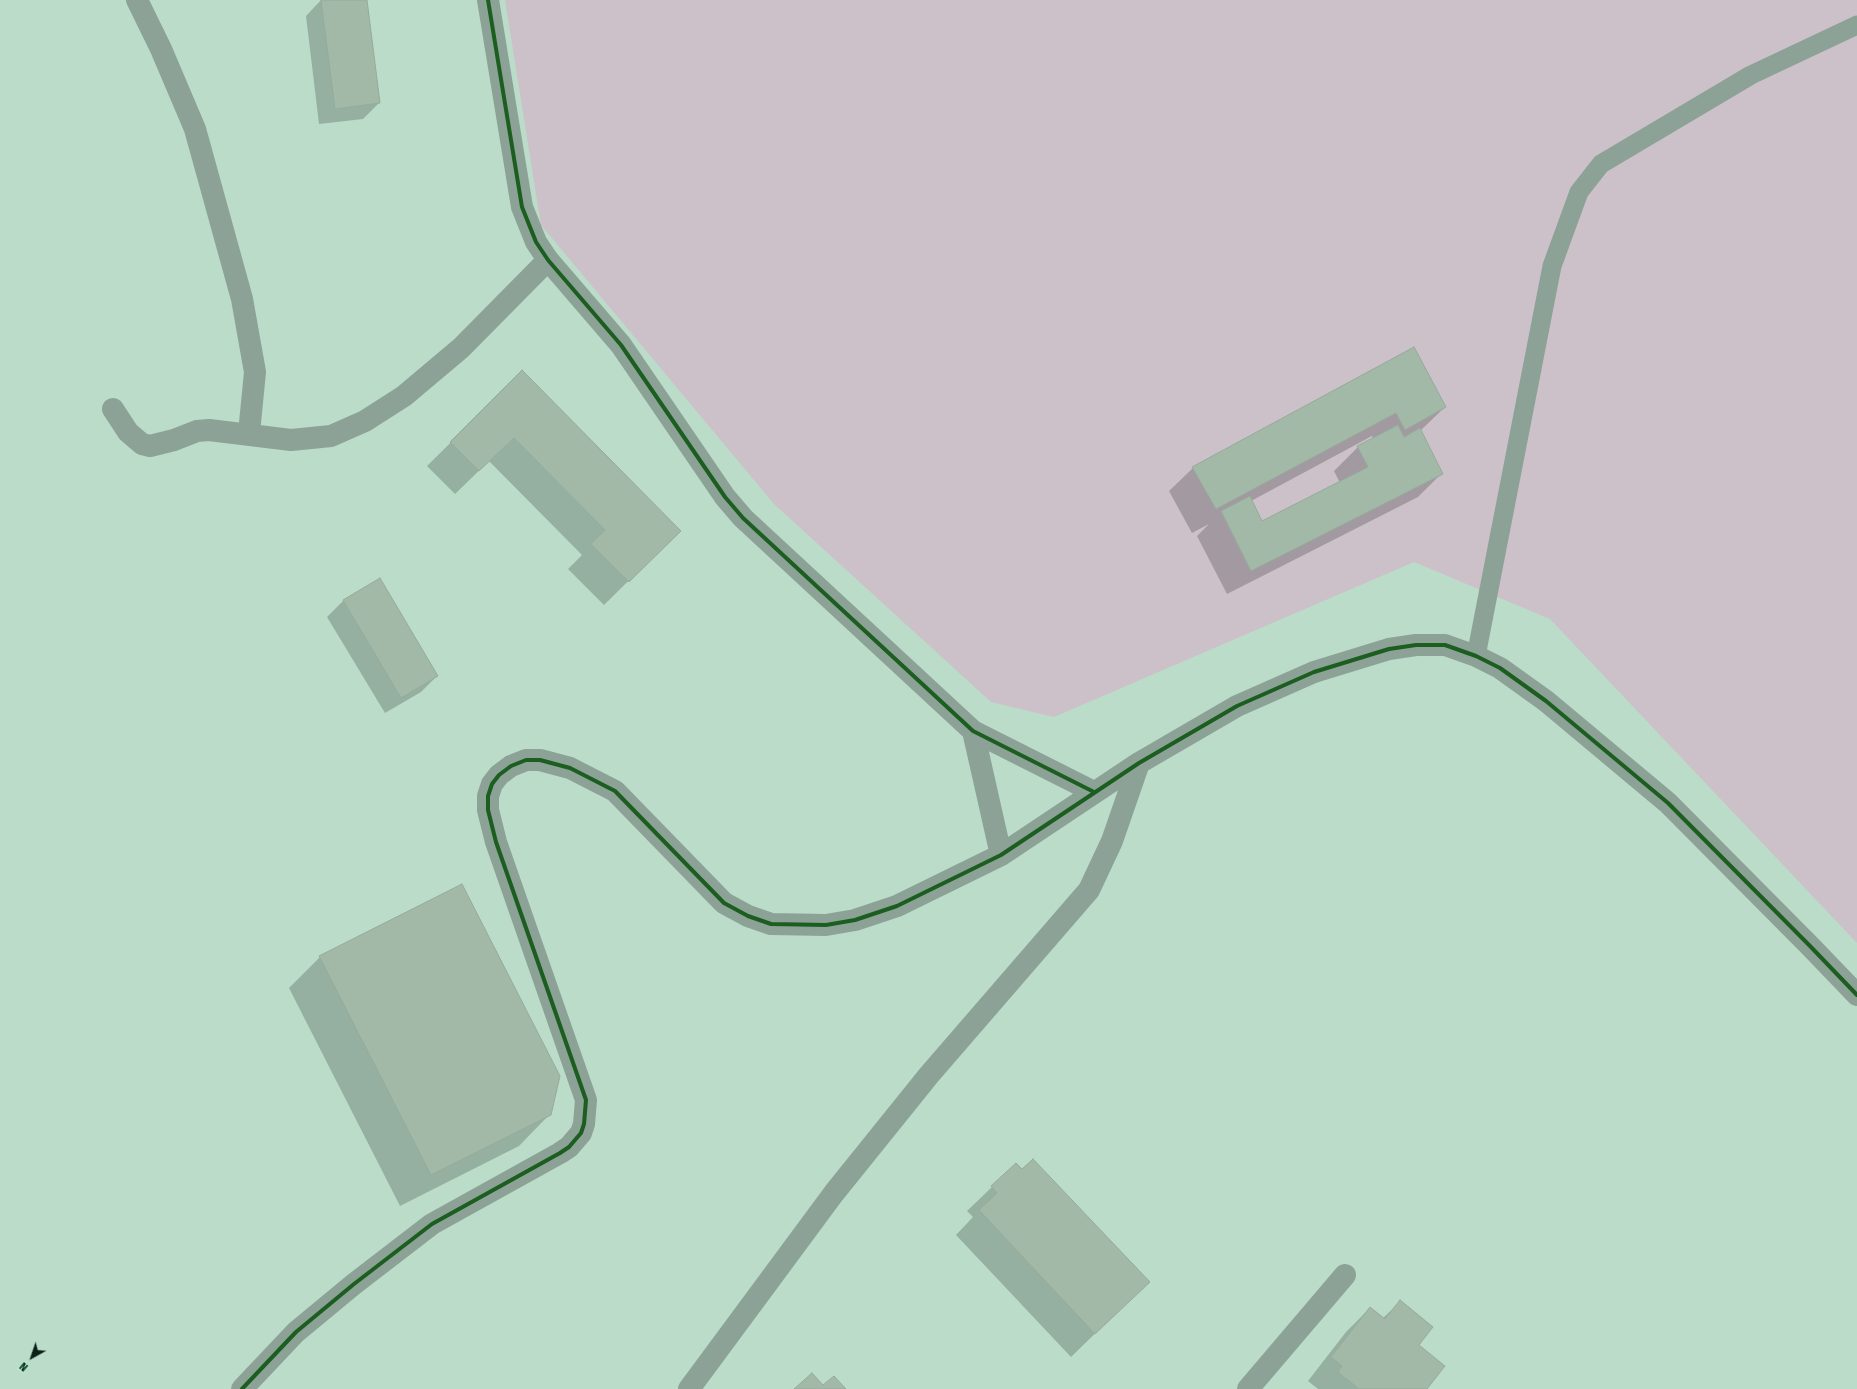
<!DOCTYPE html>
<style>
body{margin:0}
#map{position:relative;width:1857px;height:1389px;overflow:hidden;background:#bbdcc9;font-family:"Fira Sans Condensed",sans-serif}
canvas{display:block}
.north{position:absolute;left:12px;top:1337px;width:40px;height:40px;-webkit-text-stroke:3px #aee9c7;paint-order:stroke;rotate:220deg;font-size:11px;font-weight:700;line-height:16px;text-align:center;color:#0a2216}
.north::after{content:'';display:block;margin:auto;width:14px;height:18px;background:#0a2216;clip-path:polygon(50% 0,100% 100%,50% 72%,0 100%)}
</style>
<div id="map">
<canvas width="1857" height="1389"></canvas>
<div class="north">N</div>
</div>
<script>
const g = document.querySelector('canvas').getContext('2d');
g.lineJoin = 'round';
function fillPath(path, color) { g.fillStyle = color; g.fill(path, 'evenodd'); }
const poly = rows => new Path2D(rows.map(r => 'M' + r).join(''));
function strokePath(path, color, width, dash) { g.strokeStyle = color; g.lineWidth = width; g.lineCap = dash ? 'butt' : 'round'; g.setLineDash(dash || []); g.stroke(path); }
fillPath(poly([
 [505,0,1857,0,1857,943,1550,619,1414,562,1054,717,991,702,774,504,541,225]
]), '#ccc0c9');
fillPath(poly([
 [321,0,366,0,379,103,363,119,319,124,306,16],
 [1414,349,1445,407,1420,431,1442,473,1418,497,1227,594,1197,536,1209,524,1192,533,1169,491,1193,468],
 [1372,436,1373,439,1358,447,1334,471,1340,483,1262,522,1251,501],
 [522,372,679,531,604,605,568,569,582,555,489,461,455,494,427,466],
 [380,579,437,676,421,692,385,713,327,617,343,601],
 [320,957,550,1114,519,1146,400,1206,289,988],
 [1016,1164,1148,1282,1071,1357,956,1235,973,1217,967,1211],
 [1400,1302,1426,1389,1318,1389,1308,1381,1346,1332,1370,1308,1383,1318]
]), '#0003');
const building = poly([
 [321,0,367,0,380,103,335,109,321,0],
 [1414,347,1446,407,1405,430,1396,413,1216,509,1192,467,1414,347],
 [522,370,681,531,629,582,591,544,605,530,514,438,479,471,450,442,522,370],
 [1398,425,1404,437,1420,428,1443,474,1251,571,1221,511,1250,496,1262,521,1368,467,1357,446,1398,425],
 [380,578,438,676,401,698,343,600,380,578],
 [462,884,560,1076,551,1115,431,1175,319,956,462,884],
 [1033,1159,1150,1282,1095,1334,979,1210,997,1193,991,1186,1016,1163,1022,1169,1033,1159],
 [1400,1300,1433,1327,1419,1345,1445,1366,1427,1389,1359,1389,1338,1372,1342,1366,1331,1357,1370,1307,1385,1319,1400,1300],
 [812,1373,823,1385,834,1376,846,1389,794,1389,812,1373]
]);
fillPath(building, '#a3b9a8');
strokePath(building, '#95ab9a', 1);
strokePath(poly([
 [1476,656,1552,266,1579,192,1601,164,1751,75,1857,25]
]), '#8ca296', 19);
strokePath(poly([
 [137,0,161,49,195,129,242,299,255,372,249,433],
 [488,0,522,207,536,242,548,260,621,345,725,497,743,518,973,731,1094,792],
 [113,409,128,432,142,444,150,446,174,440,197,431,209,430,291,440,331,436,365,421,404,396,461,348,548,260],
 [973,731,1001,855],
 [242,1389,296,1332,354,1284,432,1224,560,1153,569,1147,581,1133,584,1124,586,1100,496,842,488,810,488,796,492,784,499,775,511,766,526,760,540,760,570,768,615,791,724,903,748,916,771,924,826,925,855,920,897,906,1001,855,1139,763,1237,706,1314,672,1389,649,1416,645,1445,645,1476,656,1500,668,1546,701,1668,803,1810,946,1857,995],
 [689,1389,834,1193,929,1075,1089,890,1112,841,1139,763],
 [1248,1389,1345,1275]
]), '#8ca296', 22);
strokePath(poly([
 [488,0,522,207,536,242,548,260,621,345,725,497,743,518,973,731,1094,792],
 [242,1389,296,1332,354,1284,432,1224,560,1153,569,1147,581,1133,584,1124,586,1100,496,842,488,810,488,796,492,784,499,775,511,766,526,760,540,760,570,768,615,791,724,903,748,916,771,924,826,925,855,920,897,906,1001,855,1139,763,1237,706,1314,672,1389,649,1416,645,1445,645,1476,656,1500,668,1546,701,1668,803,1810,946,1857,995]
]), '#1b5e20', 4);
</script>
